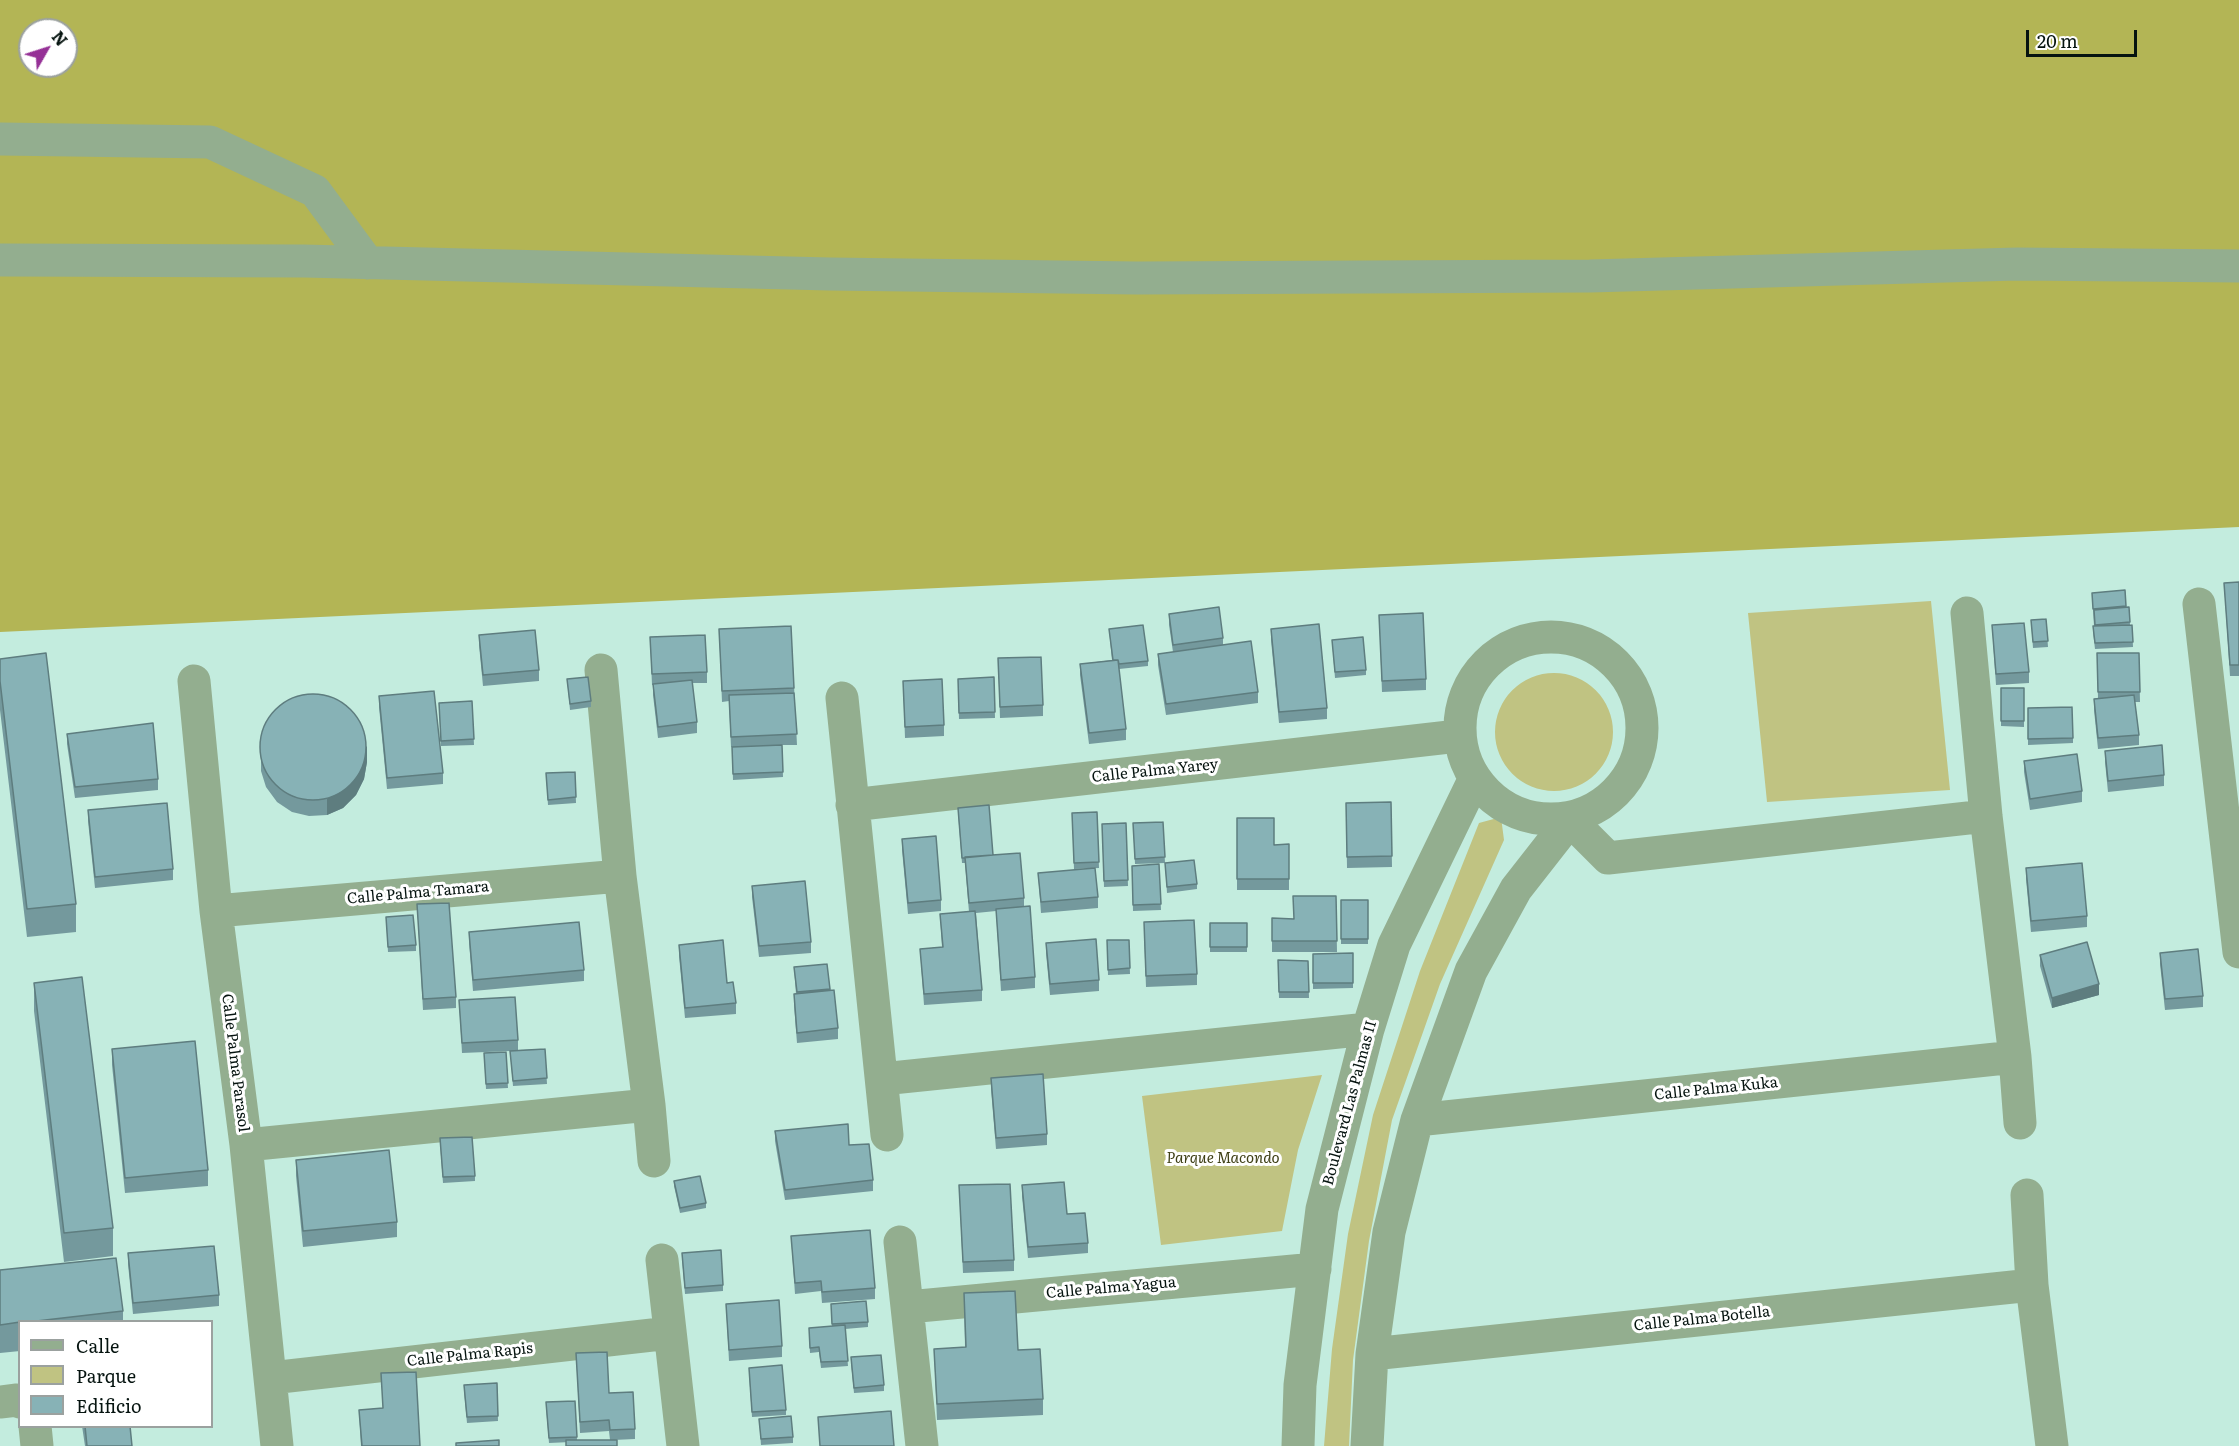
<!DOCTYPE html>
<style>
body{margin:0}
#map{position:relative;width:2239px;height:1446px;overflow:hidden;background:#c3ecde;font-family:Literata,serif}
canvas{display:block}
.legend{position:absolute;left:18px;top:1320px;width:195px;height:108px;box-sizing:border-box;background:#fff;border:2px solid #9ba19f;margin:0;padding:8px 10px;list-style:none;font-size:18px;color:#061410}
.legend li{display:flex;align-items:center;gap:12px;height:30px}
.legend b{width:30px;border:2px solid #9ba19f}
.north{position:absolute;left:18px;top:18px;width:60px;height:60px;box-sizing:border-box;background:#fff;border:2px solid #9ba19f;border-radius:50%;rotate:51deg;font-size:16px;font-weight:700;line-height:24px;text-align:center;color:#061410}
.north::after{content:'';display:block;margin:auto;width:21px;height:27px;background:#953096;clip-path:polygon(50% 0,100% 100%,50% 72%,0 100%)}
.scale{position:absolute;left:2026px;top:30px;width:111px;height:27px;box-sizing:border-box;border:3px solid #061410;border-top:0;padding-left:8px;font-size:18px;line-height:21px;white-space:nowrap;color:#061410;-webkit-text-stroke:4px #fff;paint-order:stroke}
</style>
<div id="map">
<canvas width="2239" height="1446"></canvas>
<ul class="legend">
<li><b style="height:8px;background:#93ae8f"></b>Calle</li>
<li><b style="height:16px;background:#c0c382"></b>Parque</li>
<li><b style="height:16px;background:#87b2b6"></b>Edificio</li>
</ul>
<div class="north">N</div>
<div class="scale">20 m</div>
</div>
<script>
const g = document.querySelector('canvas').getContext('2d');
g.lineJoin = 'round';
function fillPath(path, color) { g.fillStyle = color; g.fill(path, 'evenodd'); }
const poly = rows => new Path2D(rows.map(r => 'M' + r).join(''));
function strokePath(path, color, width, dash) { g.strokeStyle = color; g.lineWidth = width; g.lineCap = dash ? 'butt' : 'round'; g.setLineDash(dash || []); g.stroke(path); }
function label(font, color, halo, rows, align = 'center') {
  g.font = font + ' Literata,serif'; g.lineWidth = 6; g.setLineDash([]); g.textBaseline = 'middle'; g.strokeStyle = halo; g.fillStyle = color; for (const [text, x, y, turn = 0] of rows) {
    g.save(); g.translate(x, y); g.rotate((+turn || 0) * Math.PI / 180); g.textAlign = isNaN(turn) ? turn : align; if (halo) g.strokeText(text, 0, 0); g.fillText(text, 0, 0); g.restore();
  }
}
fillPath(poly([
 [1931,601,1950,790,1767,802,1748,613],
 '1495 732a59 59 0 1 1 118 0a59 59 0 1 1-118 0Z',
 [1501,817,1504,840,1440,984,1392,1120,1369,1241,1353,1360,1349,1446,1324,1446,1332,1349,1348,1234,1373,1115,1420,971,1479,823],
 [1322,1075,1298,1150,1282,1231,1161,1245,1142,1096]
]), '#c0c382');
fillPath(poly([
 [0,0,2239,0,2239,527,0,632],
 [30,30,66,30,66,66,30,66]
]), '#b3b555');
strokePath(poly([
 [0,139,210,142,315,191,368,263],
 [0,260,304,261,830,274,1137,278,1590,276,2017,264,2239,266],
 [2199,604,2239,952],
 [1967,613,1986,816,2015,1057,2020,1123],
 '1460 728a91 91 0 1 1 182 0a91 91 0 1 1-182 0Z',
 [601,670,620,876,649,1105,654,1161],
 [194,681,216,911,246,1145,277,1446],
 [842,698,887,1135],
 [852,805,1458,736],
 [216,911,620,876],
 [882,1079,1368,1029],
 [1417,1120,2015,1057],
 [246,1145,649,1105],
 [2027,1195,2032,1285,2052,1446],
 [900,1242,922,1446],
 [662,1260,683,1446],
 [908,1307,1315,1269],
 [1372,1354,2032,1285],
 [271,1378,670,1333],
 [0,1402,17,1400,20,1402],
 [35,1426,37,1446],
 [1298,1446,1300,1385,1322,1209,1368,1029,1394,945,1474,780],
 [1367,1446,1372,1354,1389,1232,1417,1120,1471,971,1516,889,1570,820,1608,858,1986,816]
]), '#93ae8f', 33);
fillPath(poly([
 [2239,582,2239,676,2230,676,2224,583],
 [2125,590,2126,608,2129,607,2130,625,2132,625,2133,647,2095,649,2093,632,2094,626,2092,593],
 [1169,614,1223,638,1223,645,1258,692,1258,703,1166,715,1158,665,1158,654,1173,652,1169,625],
 [1379,615,1426,679,1426,690,1382,692],
 [2046,619,2048,647,2033,648,2031,620],
 [1992,625,2029,672,2029,683,1996,685],
 [791,626,797,745,782,745,783,777,733,780,732,747,731,747,729,701,722,702,719,629],
 [1109,629,1148,661,1148,666,1119,669,1126,729,1126,740,1089,744,1080,675,1080,664,1112,660],
 [1271,629,1327,708,1327,719,1279,723,1271,640],
 [479,635,539,670,539,681,483,686,479,645],
 [650,637,707,672,707,683,692,683,697,722,697,733,658,738,653,695,653,685,652,685],
 [1332,640,1366,670,1366,675,1335,678],
 [2097,653,2139,653,2140,702,2135,702,2139,735,2139,745,2098,749,2094,710,2094,699,2098,698],
 [998,658,1043,705,1043,716,1000,718],
 [0,659,76,904,76,932,27,937,0,710],
 [994,677,995,718,959,719,958,679],
 [567,679,591,701,591,707,570,710],
 [903,681,944,725,944,736,905,738],
 [2001,688,2024,688,2024,727,2001,726],
 [379,696,443,773,443,784,387,789,379,707],
 [472,701,474,745,441,746,439,703],
 [2028,708,2073,738,2073,743,2028,745],
 [67,734,158,779,158,790,75,798,67,744],
 [261,738,367,762,364,779,356,795,343,808,327,815,309,816,292,812,277,802,266,787,261,771],
 [2105,751,2164,775,2164,786,2108,792,2105,762],
 [2024,761,2082,791,2082,802,2030,810,2024,772],
 [575,772,576,803,548,805,546,773],
 [1391,802,1392,867,1347,868,1346,803],
 [88,810,173,869,173,880,95,888,88,821],
 [1097,812,1099,868,1074,869,1072,813],
 [958,813,993,855,1024,898,1024,907,1035,977,1035,988,1001,991,996,911,976,913,982,990,982,1001,924,1005,920,949,942,947,940,914,969,912,965,863,962,863],
 [1237,818,1274,845,1289,844,1289,890,1237,890],
 [1163,822,1165,863,1135,864,1133,823],
 [1126,823,1128,886,1104,887,1102,824],
 [902,839,941,900,941,911,908,914,902,850],
 [1165,863,1197,884,1197,889,1167,893],
 [1159,864,1161,910,1133,911,1132,866],
 [2026,868,2087,916,2087,927,2031,932,2026,879],
 [1038,873,1098,897,1098,908,1041,913],
 [752,886,811,942,811,953,759,957,752,897],
 [1336,896,1337,952,1272,952,1272,918,1294,919],
 [1341,900,1368,900,1368,944,1341,944],
 [417,904,456,997,456,1008,423,1010],
 [386,917,416,945,416,951,388,952],
 [1210,923,1247,923,1247,952,1210,952],
 [469,932,584,970,584,981,473,991,469,942],
 [1144,933,1197,974,1197,985,1146,987],
 [1107,940,1129,940,1130,974,1108,975],
 [1046,943,1099,980,1099,991,1050,995,1046,953],
 [679,945,727,983,736,1003,736,1014,685,1018,679,956],
 [1353,953,1353,988,1313,989,1313,954],
 [2160,953,2203,996,2203,1007,2165,1010,2160,964],
 [2040,955,2099,995,2052,1008,2040,966],
 [1278,960,1308,961,1309,998,1279,998],
 [827,964,830,991,838,1028,838,1039,797,1043,794,1005,794,994,796,994,794,967],
 [34,983,113,1228,113,1256,64,1262,34,1011],
 [459,1000,518,1040,518,1050,545,1049,547,1084,513,1086,510,1051,462,1053],
 [112,1049,208,1170,208,1186,125,1193,112,1065],
 [506,1052,508,1088,486,1089,484,1053],
 [991,1078,1047,1134,1047,1145,996,1149,991,1089],
 [775,1131,849,1145,873,1180,873,1191,785,1200,775,1141],
 [440,1143,475,1176,475,1181,443,1183],
 [296,1160,397,1222,397,1237,303,1247,296,1176],
 [674,1181,706,1203,706,1208,680,1213,674,1186],
 [959,1185,1014,1260,1014,1271,963,1273],
 [1022,1185,1067,1214,1088,1243,1088,1253,1028,1258,1022,1196],
 [791,1236,875,1288,875,1299,822,1303,821,1291,795,1294],
 [128,1253,219,1295,219,1306,133,1314,128,1264],
 [682,1258,723,1285,723,1291,685,1294],
 [0,1270,123,1311,123,1322,20,1322,20,1351,0,1353],
 [964,1293,1018,1350,1043,1399,1043,1415,937,1420,934,1349,965,1347],
 [726,1304,782,1346,782,1357,729,1361],
 [831,1309,868,1322,868,1327,845,1329,848,1366,821,1368,819,1352,810,1353,809,1334,832,1326],
 [576,1353,609,1393,635,1429,635,1439,549,1443,546,1407,575,1401,577,1440,610,1440,609,1431,580,1433],
 [851,1363,884,1385,884,1391,854,1393],
 [381,1373,420,1446,361,1446,359,1410,383,1408],
 [749,1373,786,1410,786,1415,752,1417],
 [497,1383,498,1421,467,1423,464,1391],
 [759,1419,793,1437,793,1443,761,1445],
 [82,1426,130,1426,132,1446,85,1446]
]), '#74999d');
fillPath(poly([
 [367,746,367,762,364,779,356,795,343,808,327,815,327,799],
 [2099,984,2099,995,2052,1008,2052,998]
]), '#5e7d7f');
const building = poly([
 [2239,582,2239,665,2230,665,2224,583,2239,582],
 [2125,590,2126,606,2093,609,2092,593,2125,590],
 [1219,607,1223,638,1173,645,1169,614,1219,607],
 [2129,607,2130,622,2095,625,2094,610,2129,607],
 [1423,613,1426,679,1382,681,1379,615,1423,613],
 [2046,619,2048,641,2033,642,2031,620,2046,619],
 [2024,623,2029,672,1996,674,1992,625,2024,623],
 [1319,624,1327,708,1279,712,1271,629,1319,624],
 [1143,625,1148,661,1119,664,1118,660,1113,660,1109,629,1143,625],
 [2132,625,2133,642,2095,643,2093,626,2132,625],
 [791,626,794,688,722,691,719,629,791,626],
 [535,630,539,670,483,675,479,635,535,630],
 [705,635,707,672,652,674,650,637,705,635],
 [1363,637,1366,670,1335,672,1332,640,1363,637],
 [1251,641,1258,692,1166,704,1158,654,1251,641],
 [46,653,76,904,27,909,0,681,0,659,46,653],
 [2097,653,2139,653,2140,692,2098,692,2097,653],
 [1041,657,1043,705,1000,707,998,658,1041,657],
 [1118,660,1126,729,1089,733,1080,664,1118,660],
 [588,677,591,701,570,704,567,679,588,677],
 [994,677,995,712,959,713,958,679,994,677],
 [942,679,944,725,905,727,903,681,942,679],
 [692,680,697,722,658,727,653,684,692,680],
 [2001,688,2024,688,2024,721,2001,721,2001,688],
 [434,691,443,773,387,778,379,696,434,691],
 [794,693,797,734,731,737,729,695,794,693],
 '260 747a53 53 0 1 1 106 0a53 53 0 1 1-106 0Z',
 [2134,695,2139,735,2098,738,2094,699,2134,695],
 [472,701,474,739,441,741,439,703,472,701],
 [2072,707,2073,738,2028,739,2028,708,2072,707],
 [153,723,158,779,75,787,67,734,153,723],
 [782,745,783,772,733,774,732,747,782,745],
 [2162,745,2164,775,2108,781,2105,751,2162,745],
 [2077,754,2082,791,2030,799,2024,761,2077,754],
 [575,772,576,797,548,800,546,773,575,772],
 [1391,802,1392,856,1347,857,1346,803,1391,802],
 [167,803,173,869,95,877,88,810,167,803],
 [989,805,993,855,962,858,958,808,989,805],
 [1097,812,1099,862,1074,863,1072,813,1097,812],
 [1237,818,1274,818,1274,845,1289,844,1289,879,1237,879,1237,818],
 [1163,822,1165,857,1135,859,1133,823,1163,822],
 [1126,823,1128,880,1104,881,1102,824,1126,823],
 [936,836,941,900,908,903,902,839,936,836],
 [1020,853,1024,898,969,903,965,857,1020,853],
 [1194,860,1197,884,1167,887,1165,863,1194,860],
 [2082,863,2087,916,2031,921,2026,868,2082,863],
 [1159,864,1161,904,1133,905,1132,866,1159,864],
 [1095,868,1098,897,1041,902,1038,873,1095,868],
 [805,881,811,942,759,946,752,886,805,881],
 [1293,896,1336,896,1337,941,1272,941,1272,918,1294,919,1293,896],
 [1341,900,1368,900,1368,939,1341,939,1341,900],
 [449,903,456,997,423,999,417,904,449,903],
 [1030,906,1035,977,1001,980,996,909,1030,906],
 [975,911,982,990,924,994,920,949,943,947,940,914,975,911],
 [413,915,416,945,388,947,386,917,413,915],
 [1194,920,1197,974,1146,976,1144,922,1194,920],
 [579,922,584,970,473,980,469,932,579,922],
 [1210,923,1247,923,1247,947,1210,947,1210,923],
 [1096,939,1099,980,1050,984,1046,943,1096,939],
 [723,940,727,983,733,982,736,1003,685,1008,679,945,723,940],
 [1107,940,1129,940,1130,968,1108,970,1107,940],
 [2087,942,2099,984,2052,998,2040,955,2087,942],
 [2198,949,2203,996,2165,999,2160,953,2198,949],
 [1353,953,1353,983,1313,983,1313,954,1353,953],
 [1278,960,1308,961,1309,992,1279,992,1278,960],
 [827,964,830,989,797,992,794,967,827,964],
 [82,977,113,1228,64,1233,34,983,82,977],
 [834,990,838,1028,797,1033,794,994,834,990],
 [515,997,518,1040,462,1043,459,1000,515,997],
 [195,1041,208,1170,125,1178,112,1049,195,1041],
 [545,1049,547,1078,513,1081,510,1051,545,1049],
 [506,1052,508,1083,486,1084,484,1053,506,1052],
 [1043,1074,1047,1134,996,1138,991,1078,1043,1074],
 [848,1124,849,1145,869,1144,873,1180,785,1190,775,1131,848,1124],
 [472,1137,475,1176,443,1177,440,1138,472,1137],
 [389,1150,397,1222,303,1231,296,1160,389,1150],
 [700,1176,706,1203,680,1208,674,1181,700,1176],
 [1064,1182,1067,1214,1085,1213,1088,1243,1028,1247,1022,1185,1064,1182],
 [1010,1184,1014,1260,963,1262,959,1185,1010,1184],
 [870,1230,875,1288,822,1292,821,1281,795,1283,791,1236,870,1230],
 [214,1246,219,1295,133,1303,128,1253,214,1246],
 [721,1250,723,1285,685,1288,682,1253,721,1250],
 [116,1258,123,1311,28,1322,20,1322,0,1325,0,1270,116,1258],
 [1015,1291,1018,1350,1040,1349,1043,1399,937,1404,934,1349,966,1347,964,1293,1015,1291],
 [779,1300,782,1346,729,1350,726,1304,779,1300],
 [866,1301,868,1322,832,1324,831,1304,866,1301],
 [845,1325,848,1361,821,1362,819,1347,810,1348,809,1328,845,1325],
 [607,1352,609,1393,633,1392,635,1429,610,1430,609,1420,580,1422,576,1353,607,1352],
 [881,1355,884,1385,854,1388,851,1357,881,1355],
 [782,1365,786,1410,752,1412,749,1368,782,1365],
 [416,1372,420,1446,362,1446,359,1410,383,1408,381,1373,416,1372],
 [497,1383,498,1416,467,1417,464,1385,497,1383],
 [575,1401,577,1437,549,1438,546,1402,575,1401],
 [891,1411,894,1446,820,1446,818,1417,891,1411],
 [791,1416,793,1437,761,1439,759,1419,791,1416],
 [85,1426,130,1426,132,1446,87,1446,85,1426],
 [499,1440,499,1446,456,1446,456,1443,499,1440],
 [566,1440,617,1440,617,1446,566,1446,566,1440]
]);
fillPath(building, '#87b2b6');
strokePath(building, '#5e7d7f', 1.5);
label('15px', '#061410', '#fff', [
 ["Calle Palma Yarey",1155,771,-6],
 ["Calle Palma Tamara",418,893,-5],
 ["Calle Palma Parasol",235,1063,83],
 ["Calle Palma Kuka",1716,1089,-6],
 ["Boulevard Las Palmas II",1350,1103,-75],
 ["Calle Palma Yagua",1111,1288,-5],
 ["Calle Palma Botella",1702,1319,-6],
 ["Calle Palma Rapis",470,1355,-6]
]);
label('italic 15px', '#3e3f16', '#fff', [
 ["Parque Macondo",1223,1159]
]);
</script>
